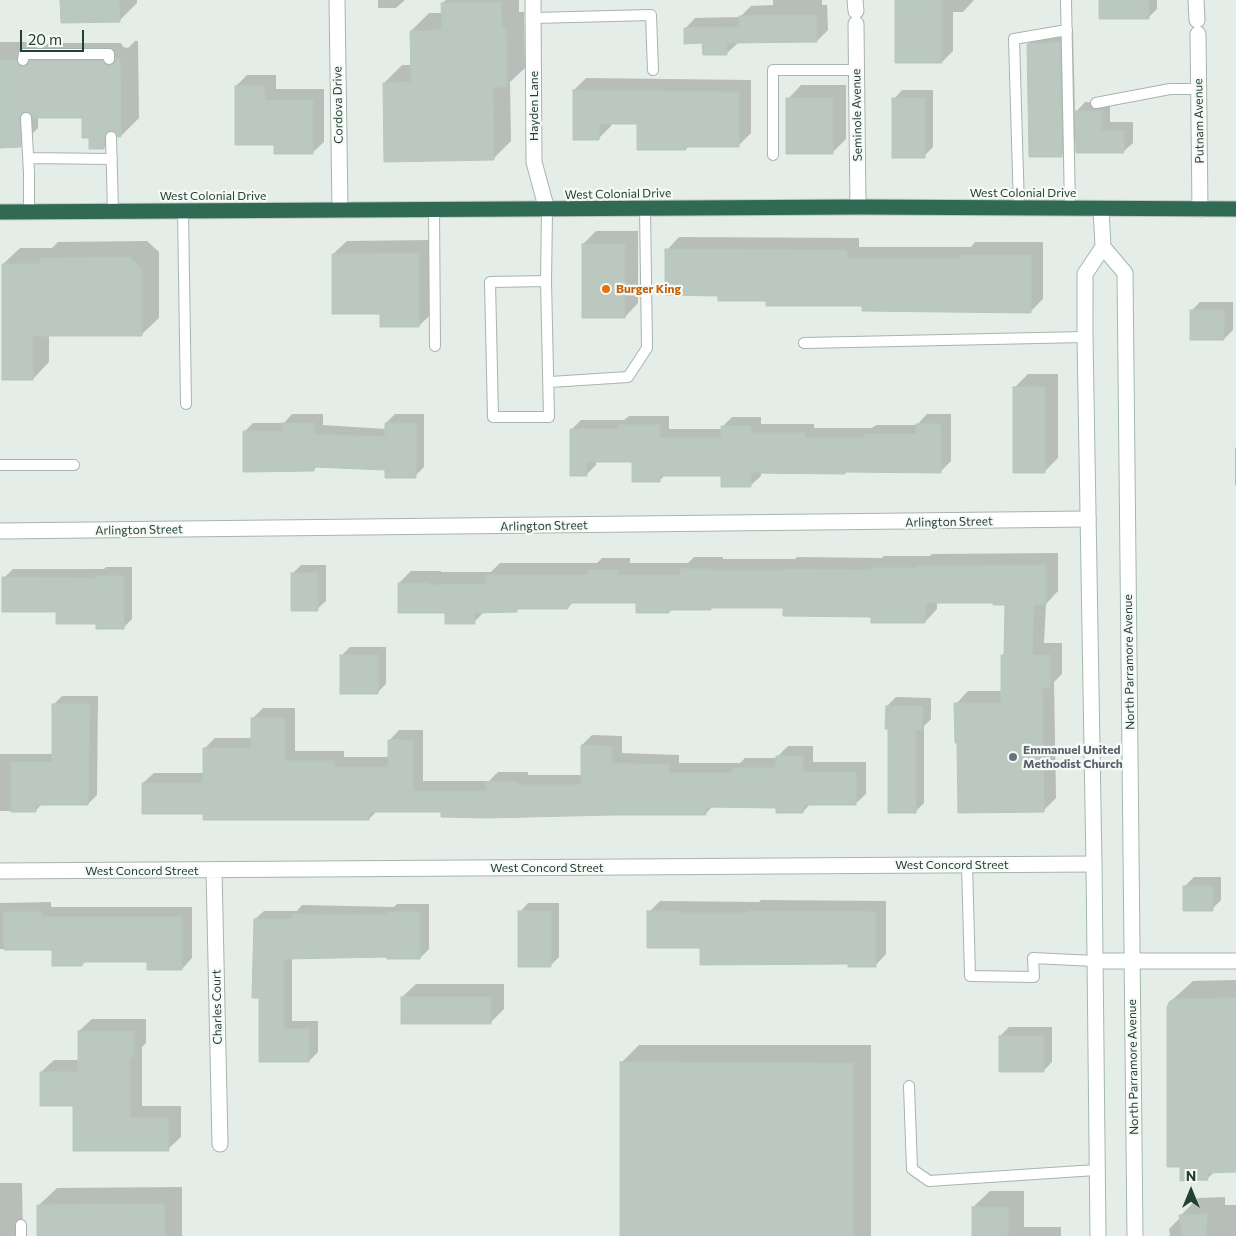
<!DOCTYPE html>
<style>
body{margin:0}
#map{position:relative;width:1236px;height:1236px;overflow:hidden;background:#e5ede8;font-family:Commissioner,sans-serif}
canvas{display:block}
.north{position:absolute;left:1166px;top:1166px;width:50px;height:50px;-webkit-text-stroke:4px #f5faf7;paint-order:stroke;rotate:0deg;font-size:14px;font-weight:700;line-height:20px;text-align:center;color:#243f33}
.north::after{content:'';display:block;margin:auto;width:18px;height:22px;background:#243f33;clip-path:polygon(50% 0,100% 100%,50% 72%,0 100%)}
.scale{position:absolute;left:20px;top:30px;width:64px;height:22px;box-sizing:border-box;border:2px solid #243f33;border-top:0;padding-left:6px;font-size:15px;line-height:18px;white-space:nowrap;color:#243f33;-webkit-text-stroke:4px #f5faf7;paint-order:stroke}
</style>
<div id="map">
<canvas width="1236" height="1236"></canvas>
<div class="north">N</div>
<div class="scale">20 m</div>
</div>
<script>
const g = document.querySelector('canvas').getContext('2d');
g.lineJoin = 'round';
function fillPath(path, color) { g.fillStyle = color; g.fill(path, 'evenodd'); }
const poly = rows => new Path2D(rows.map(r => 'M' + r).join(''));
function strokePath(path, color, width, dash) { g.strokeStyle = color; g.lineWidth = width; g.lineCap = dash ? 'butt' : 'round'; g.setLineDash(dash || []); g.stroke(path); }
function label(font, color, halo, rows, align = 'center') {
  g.font = font + ' Commissioner,sans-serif'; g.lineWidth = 4.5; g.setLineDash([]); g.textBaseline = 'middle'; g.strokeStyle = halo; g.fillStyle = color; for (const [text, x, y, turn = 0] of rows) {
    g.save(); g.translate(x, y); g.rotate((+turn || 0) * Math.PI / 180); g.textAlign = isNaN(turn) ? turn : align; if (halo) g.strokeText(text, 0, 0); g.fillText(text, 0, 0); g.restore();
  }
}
fillPath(poly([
 [62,0,137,0,137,3,119,21],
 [378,0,405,0,396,8,378,8],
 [446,0,519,0,519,12,524,12,525,68,510,82,511,141,493,159,384,83,402,65,412,65,411,31,429,13,442,13,442,3],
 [773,0,822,0,822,5,827,5,828,30,817,41,738,43,727,53,703,42,685,29,695,18,740,17,751,6,773,5],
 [896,0,974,0,963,12,953,12,953,51,942,62],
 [1100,0,1157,0,1157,9,1148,18],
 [1073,29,1075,113,1085,102,1110,102,1110,122,1133,122,1133,143,1124,151,1077,140,1062,155,1028,44,1042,31],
 [135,41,138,41,139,118,121,136,118,134,104,148,90,137,83,117,38,117,38,128,20,146,0,146,0,42,34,42,36,47,41,49,49,43,121,43,123,47,128,48],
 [247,75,276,75,276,89,324,89,324,142,312,153,275,144,236,86],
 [586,78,751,80,751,133,738,146,689,146,686,149,639,123,611,123,611,126,599,138,574,90],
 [801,85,846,85,846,139,832,153,788,99],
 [902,90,933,90,933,147,924,156,894,99],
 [596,231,638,231,638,303,625,317,583,244],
 [679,237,859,238,859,247,971,247,975,242,1043,242,1043,299,1031,311,767,300,719,295,667,250],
 [432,240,432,313,419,326,381,313,333,254,347,241],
 [147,241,159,252,159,318,142,334,49,335,49,362,33,379,3,264,20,248,52,248,58,242],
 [1200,302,1233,302,1233,330,1224,339,1191,311],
 [1028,374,1058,374,1058,458,1044,472,1014,388],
 [292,414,323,414,323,425,386,429,386,423,395,414,424,414,424,467,415,476,386,469,317,466,314,470,244,432,253,423,284,423],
 [927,414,951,414,951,461,941,471,847,470,845,473,761,472,761,476,751,485,722,474,666,474,659,481,634,461,596,461,596,465,586,475,571,430,581,420,624,420,629,416,669,416,669,429,722,429,722,427,732,417,761,417,761,424,814,424,814,428,872,428,876,425,917,425],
 [1236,447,1236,485,1235,485,1235,448],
 [1058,553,1058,591,1046,604,1044,643,1062,643,1062,674,1054,682,1056,798,1043,811,956,704,968,691,1002,691,1002,656,1005,653,1006,604,994,602,937,602,937,609,925,622,784,607,712,607,672,609,669,612,637,602,573,602,568,608,519,608,516,611,485,611,474,622,446,612,399,583,411,571,441,571,441,572,491,572,500,563,597,563,602,558,630,558,630,563,688,563,694,557,723,557,723,559,795,559,797,557,882,558,884,556,930,556,932,554],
 [301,565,326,565,326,601,317,609,292,574],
 [106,567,132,567,132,619,123,628,58,611,4,578,13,569,104,569],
 [350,647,386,647,386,684,377,693,341,656],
 [62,696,98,696,97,795,88,804,42,804,35,811,0,811,0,754,53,754,53,705],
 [896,697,931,698,931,719,924,726,924,803,915,812,889,728,887,706],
 [263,708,295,708,295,751,344,751,344,757,389,757,389,741,399,730,423,730,423,781,489,781,498,772,528,772,528,775,582,775,582,745,592,735,622,736,622,753,679,755,679,763,740,763,745,758,778,758,778,756,788,746,813,746,813,762,866,762,866,794,855,804,810,804,803,812,778,807,713,806,705,814,377,811,369,819,204,812,143,783,154,773,204,773,204,749,215,738,252,738,252,719],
 [1194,877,1221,877,1221,900,1212,909,1185,886],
 [761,900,886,901,886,954,875,966,701,947,649,912,660,901,759,902],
 [51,902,51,907,192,907,192,958,182,969,148,961,86,961,82,965,53,949,0,949,0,903],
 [528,903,559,903,559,957,550,966,520,912],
 [397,904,429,904,429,949,420,958,388,956,292,957,292,1021,318,1021,318,1052,309,1061,261,1061,261,997,255,919,264,911,297,911,302,905,394,907],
 [1236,980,1236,1171,1215,1171,1207,1179,1170,1002,1193,981],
 [416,984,504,984,504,1009,490,1023,402,997],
 [92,1019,146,1019,146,1043,142,1047,142,1106,181,1106,181,1137,168,1149,74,1105,41,1072,54,1060,79,1060,79,1031],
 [1009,1027,1052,1027,1052,1062,1043,1071,1000,1036],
 [639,1045,871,1045,871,1236,621,1236,621,1063],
 [0,1183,22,1183,23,1236,0,1236],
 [182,1187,182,1236,38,1236,38,1206,57,1188],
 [990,1191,1024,1191,1024,1227,1061,1227,1061,1236,973,1236,973,1207],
 [1225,1197,1225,1205,1236,1205,1236,1236,1170,1236,1169,1229,1180,1218,1180,1216,1198,1198]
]), '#0003');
const building = poly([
 [60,0,119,0,120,22,61,23,60,0],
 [895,0,942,0,942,63,895,63,895,0],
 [1099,0,1149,0,1149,19,1099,19,1099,0],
 [501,2,502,29,506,29,507,87,493,87,494,160,384,162,383,83,411,82,410,31,442,30,441,3,501,2],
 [817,15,817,42,727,43,727,55,703,55,702,43,684,44,684,28,739,27,739,16,817,15],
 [1060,42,1062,157,1029,157,1027,44,1060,42],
 [116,59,120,59,121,137,118,137,114,131,108,131,104,137,104,149,89,149,89,138,82,138,82,118,33,118,31,114,25,111,22,113,19,118,21,147,0,148,0,60,16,60,18,65,22,67,28,65,30,61,103,61,105,65,109,66,115,63,116,59],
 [235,86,265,86,265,100,313,100,313,154,274,154,274,145,235,145,235,86],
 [573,90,739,92,739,147,686,147,686,150,637,150,637,124,599,124,599,140,573,140,573,90],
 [786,98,833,98,833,154,786,154,786,98],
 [892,98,925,98,925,158,892,158,892,98],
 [1075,111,1102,111,1102,131,1124,131,1124,153,1076,153,1075,111],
 [582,244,625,244,625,318,582,318,582,244],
 [665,249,847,250,847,259,961,259,961,255,1031,255,1031,313,862,311,862,306,766,306,766,301,718,301,718,296,665,295,665,249],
 [419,253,419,327,380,327,380,314,332,314,332,254,419,253],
 [130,257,142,269,142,336,33,336,33,380,2,380,2,264,40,264,40,258,130,257],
 [1190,310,1224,310,1224,340,1190,340,1190,310],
 [1013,387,1045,387,1045,473,1013,473,1013,387],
 [282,423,314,423,314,434,385,437,385,423,416,423,416,478,385,478,385,470,314,467,314,471,243,472,243,431,282,431,282,423],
 [916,424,941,424,941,473,845,472,845,474,751,473,751,487,721,487,721,476,660,476,660,482,632,482,632,462,587,462,587,476,570,476,570,429,618,429,618,425,660,425,660,438,721,438,721,426,751,426,751,433,805,433,805,438,865,438,865,434,916,434,916,424],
 [1046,565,1046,605,1034,605,1032,655,1050,655,1050,688,1042,688,1044,812,958,813,957,743,955,743,954,703,1001,703,1001,655,1004,655,1005,605,993,605,993,603,926,603,925,623,871,623,871,617,783,616,783,608,711,608,711,610,669,610,669,613,636,613,636,603,568,603,568,609,517,609,517,612,474,613,475,624,445,624,445,613,398,613,398,583,429,583,429,585,486,584,486,575,588,575,588,570,618,570,618,575,680,575,680,569,711,569,711,571,783,571,783,569,871,570,871,568,918,568,918,566,1046,565],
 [291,573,318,573,318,611,291,611,291,573],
 [96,576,124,576,124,629,96,629,96,624,56,624,56,612,2,612,2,577,96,578,96,576],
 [340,655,378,655,378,694,340,694,340,655],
 [52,704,90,704,88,805,36,805,36,812,11,812,11,762,52,762,52,704],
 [886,706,923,706,922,730,916,729,916,813,888,813,888,729,885,729,886,706],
 [251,718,285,718,285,761,334,761,334,767,388,767,388,740,413,740,413,791,486,791,486,782,518,782,518,785,581,785,581,745,612,746,612,763,669,765,669,773,733,773,733,768,776,768,776,756,803,756,803,772,856,772,856,805,803,805,803,813,776,813,776,808,706,807,706,815,613,815,486,818,441,817,441,812,369,812,369,820,203,820,203,814,142,814,142,783,203,783,203,748,251,748,251,718],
 [1183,886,1213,886,1213,911,1183,911,1183,886],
 [518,911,551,911,551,967,518,967,518,911],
 [647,911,680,911,680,913,749,913,749,911,876,912,876,967,848,967,848,964,700,965,700,948,647,948,647,911],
 [4,912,41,912,41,917,182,917,182,970,147,970,147,962,82,962,82,966,52,966,52,950,4,950,4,912],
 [387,912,420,912,420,959,387,959,387,957,284,959,284,1029,309,1029,309,1062,259,1062,259,998,252,998,254,919,292,919,292,914,387,915,387,912],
 [401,997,491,997,491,1024,401,1024,401,997],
 [1236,998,1236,1172,1207,1173,1208,1180,1180,1181,1180,1167,1167,1167,1167,1008,1169,1002,1174,999,1236,998],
 [78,1031,134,1031,134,1057,130,1057,130,1118,169,1118,169,1151,73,1151,73,1106,40,1106,40,1072,78,1072,78,1031],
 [999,1036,1044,1036,1044,1072,999,1072,999,1036],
 [620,1062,853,1063,853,1236,620,1236,620,1062],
 [164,1204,165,1236,37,1236,37,1205,164,1204],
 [972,1207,1008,1207,1008,1236,972,1236,972,1207],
 [1207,1214,1206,1236,1182,1236,1179,1215,1207,1214]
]);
fillPath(building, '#bac8c0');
strokePath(building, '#b7c7bd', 1);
const lane = poly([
 [1066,0,1070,209],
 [534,18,651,15,653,70],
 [23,60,24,54,109,54,109,59],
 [1096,103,1170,89,1199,89],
 [26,118,29,173,29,212],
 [111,137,113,211],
 [773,155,773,70,856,70],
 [29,158,112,159],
 [1019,208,1014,39,1067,30],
 [434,210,435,346],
 [183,211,186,404],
 [546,281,549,417,493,417,490,282,546,281,547,210],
 [804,343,1085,337],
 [550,382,628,377,647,348,645,208],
 [0,465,74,465],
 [967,864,970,976,1034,977,1033,958,1095,961],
 [909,1086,912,1169,929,1181,1096,1170],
 [21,1225,21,1236]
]);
const street = poly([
 [337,0,340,210],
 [533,0,534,162,547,210],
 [855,0,856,11],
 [1196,0,1197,20],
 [856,24,858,207],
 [1198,34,1200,209],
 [0,531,1088,519],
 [214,870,220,1144],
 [0,871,1094,864],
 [1095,961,1236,961]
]);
const secondary = poly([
 [1103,247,1125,273,1135,1236],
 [1098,1236,1094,864,1085,337,1085,274,1103,247,1101,209]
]);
const highway = poly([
 [0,212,858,207,1236,209]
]);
strokePath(lane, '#a7b5ae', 12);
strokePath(street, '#a7b5ae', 17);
strokePath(secondary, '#a3b9ad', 17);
strokePath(highway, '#c2c9c6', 17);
strokePath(lane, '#fff', 10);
strokePath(street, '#fff', 15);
strokePath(secondary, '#fff', 15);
strokePath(highway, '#316a54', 15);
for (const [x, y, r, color] of [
 [606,289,5,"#e8710a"],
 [1013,757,5,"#6b7280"]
]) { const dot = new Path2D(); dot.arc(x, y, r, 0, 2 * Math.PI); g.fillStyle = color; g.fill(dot); strokePath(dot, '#f5faf7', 2); }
label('12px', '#243f33', '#f5faf7', [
 ["Cordova Drive",338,105,-91],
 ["Hayden Lane",534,106,-90],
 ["Seminole Avenue",857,115,-91],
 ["Putnam Avenue",1199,121,-91],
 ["West Colonial Drive",1023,193],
 ["West Colonial Drive",618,194,-1],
 ["West Colonial Drive",213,196],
 ["Arlington Street",949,522,-1],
 ["Arlington Street",544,526,-1],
 ["Arlington Street",139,530,-1],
 ["North Parramore Avenue",1129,662,-91],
 ["West Concord Street",952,865],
 ["West Concord Street",547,868],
 ["West Concord Street",142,871],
 ["Charles Court",217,1007,-91],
 ["North Parramore Avenue",1133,1067,-91]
]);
label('bold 12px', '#c56008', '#f5faf7', [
 ["Burger King",616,289]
], 'left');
label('bold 12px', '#5b616d', '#f5faf7', [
 ["Emmanuel United",1023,750],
 ["Methodist Church",1023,764]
], 'left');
</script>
